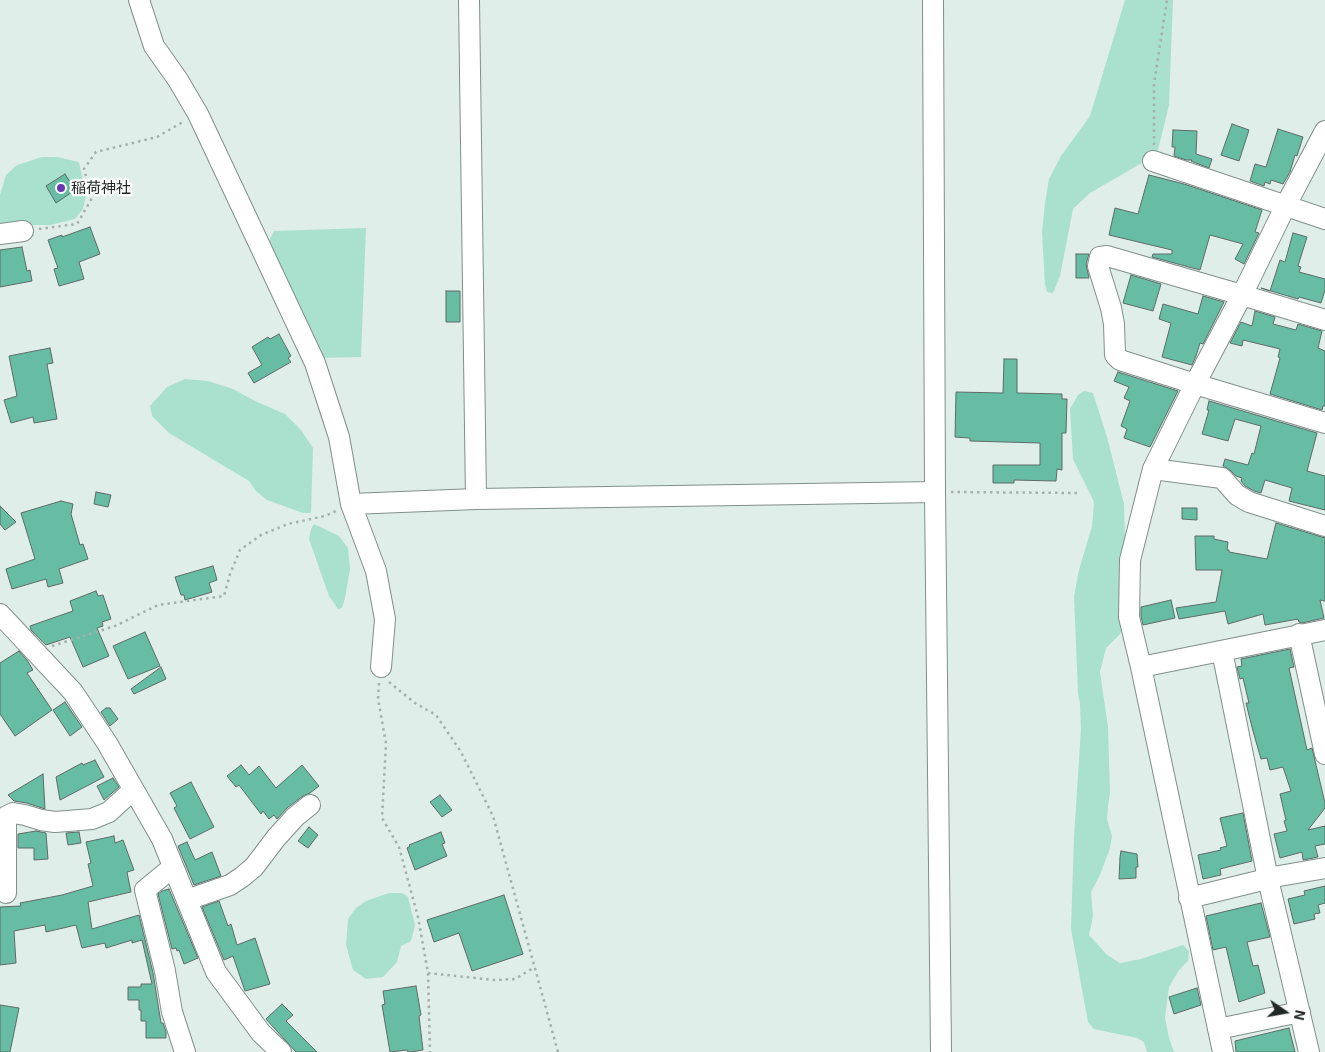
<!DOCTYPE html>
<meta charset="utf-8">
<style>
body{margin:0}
#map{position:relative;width:1325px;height:1052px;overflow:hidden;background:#dfeee8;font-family:"Exo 2",sans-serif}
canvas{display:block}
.north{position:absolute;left:1260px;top:987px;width:50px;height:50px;-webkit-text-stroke:4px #fff;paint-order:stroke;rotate:102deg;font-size:14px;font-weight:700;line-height:20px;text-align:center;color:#222826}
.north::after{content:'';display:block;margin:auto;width:18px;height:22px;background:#222826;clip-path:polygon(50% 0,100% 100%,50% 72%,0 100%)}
</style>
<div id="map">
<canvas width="1325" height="1052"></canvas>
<div class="north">N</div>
</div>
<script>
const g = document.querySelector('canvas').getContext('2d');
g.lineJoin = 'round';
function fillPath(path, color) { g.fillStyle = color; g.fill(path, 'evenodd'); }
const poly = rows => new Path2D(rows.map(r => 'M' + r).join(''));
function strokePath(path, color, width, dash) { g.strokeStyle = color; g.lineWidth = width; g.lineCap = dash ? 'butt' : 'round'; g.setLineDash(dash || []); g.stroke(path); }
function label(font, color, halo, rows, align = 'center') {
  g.font = font + ' "Exo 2","Noto Sans JP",sans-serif'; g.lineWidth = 4.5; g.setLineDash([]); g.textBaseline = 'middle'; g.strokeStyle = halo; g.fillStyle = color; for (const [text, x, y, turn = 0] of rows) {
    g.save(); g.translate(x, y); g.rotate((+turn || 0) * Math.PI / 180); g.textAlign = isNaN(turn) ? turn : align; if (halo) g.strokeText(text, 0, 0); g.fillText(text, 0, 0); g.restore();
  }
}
fillPath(poly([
 [1125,0,1173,0,1169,105,1158,150,1140,164,1090,193,1073,209,1060,276,1053,293,1047,292,1045,284,1042,232,1045,203,1049,179,1061,156,1090,116],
 [42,157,57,157,79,162,86,195,83,209,75,219,50,225,7,225,0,223,0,195,6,175,17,165],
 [366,228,361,357,319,358,269,241,274,231],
 [185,379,208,381,233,389,255,401,285,414,301,430,313,448,311,513,303,513,267,500,256,491,249,481,169,433,152,416,150,406,167,387],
 [1084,391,1093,393,1107,437,1124,504,1125,542,1119,597,1124,623,1120,634,1106,648,1100,672,1108,727,1110,793,1108,806,1107,819,1112,836,1110,848,1100,875,1091,892,1093,916,1089,935,1107,955,1120,963,1141,959,1183,945,1189,951,1188,961,1179,970,1169,987,1165,1018,1169,1038,1174,1052,1147,1052,1144,1042,1137,1038,1094,1029,1088,1022,1071,929,1074,838,1081,729,1080,704,1078,693,1074,596,1079,570,1092,526,1094,502,1073,459,1070,409,1078,395],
 [314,524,339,536,348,548,350,569,345,598,342,608,338,609,329,596,309,539,311,529],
 [389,893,402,893,408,897,415,925,411,941,401,946,397,962,383,977,366,979,353,970,346,945,348,919,356,908,366,901]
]), '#aae0ce');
const building = poly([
 [1232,124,1249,130,1239,161,1221,155,1232,124],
 [1278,129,1303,137,1297,156,1295,155,1290,172,1283,184,1271,180,1270,184,1265,182,1264,186,1250,181,1255,164,1266,167,1278,129],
 [1173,130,1197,131,1196,154,1212,159,1209,168,1191,161,1192,160,1186,160,1174,156,1175,147,1172,147,1173,130],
 [65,174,75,190,56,203,46,186,65,174],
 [1149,175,1184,184,1262,210,1255,232,1259,233,1244,264,1235,259,1243,244,1210,235,1200,270,1152,257,1153,254,1172,254,1172,250,1109,235,1115,208,1138,214,1149,175],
 [90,227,100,254,79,262,84,279,59,286,54,269,58,268,48,240,62,235,62,237,90,227],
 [1293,233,1307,237,1298,266,1301,267,1299,272,1325,279,1325,290,1321,303,1299,297,1298,299,1261,288,1270,291,1280,260,1285,262,1293,233],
 [22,247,27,271,30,270,32,281,0,287,0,250,22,247],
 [1076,254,1089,254,1086,264,1089,278,1076,278,1076,254],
 [1131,275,1161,284,1153,311,1123,303,1131,275],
 [446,291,460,291,460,322,446,322,446,291],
 [1203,296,1224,302,1203,344,1200,343,1196,356,1192,365,1162,357,1171,323,1159,319,1163,304,1198,314,1203,296],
 [1255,311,1275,317,1273,324,1296,330,1298,324,1322,331,1318,348,1325,351,1325,406,1323,406,1322,410,1270,394,1280,358,1278,357,1280,349,1243,340,1242,346,1230,343,1241,322,1252,326,1255,311],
 [279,334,291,356,288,358,291,362,254,383,248,373,262,365,252,347,268,337,270,339,279,334],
 [50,348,53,363,47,364,57,419,34,423,33,417,11,423,4,400,17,396,9,356,50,348],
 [1004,359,1017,359,1017,393,1062,394,1062,399,1067,399,1066,433,1062,433,1062,470,1057,469,1056,481,1014,480,1014,483,993,483,993,465,1040,465,1040,443,970,441,970,438,955,437,956,392,1003,393,1004,359],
 [1118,372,1178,391,1150,447,1124,438,1127,429,1121,426,1130,401,1124,398,1129,387,1114,381,1118,372],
 [1209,401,1317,433,1307,471,1325,476,1325,510,1289,501,1292,488,1265,480,1261,493,1254,491,1245,486,1241,481,1242,478,1236,476,1230,470,1223,466,1225,459,1248,465,1252,453,1254,454,1261,426,1235,419,1228,441,1202,434,1209,410,1207,410,1209,401],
 [96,492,111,495,108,507,94,504,96,492],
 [61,501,73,504,71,514,80,545,83,544,88,559,59,569,63,583,48,587,46,579,12,589,6,569,35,559,21,513,61,501],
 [0,506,16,522,5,530,0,524,0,506],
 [1182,508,1197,508,1197,520,1182,519,1182,508],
 [1276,523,1325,538,1325,601,1320,600,1324,618,1302,623,1299,622,1298,619,1265,625,1263,614,1228,624,1225,611,1179,619,1176,608,1216,602,1222,570,1196,570,1195,536,1214,536,1214,539,1228,542,1227,550,1229,550,1229,552,1267,559,1276,523],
 [213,566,217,580,209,583,212,592,185,600,184,595,181,595,175,577,213,566],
 [96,591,98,596,103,595,111,619,102,622,103,626,97,628,109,656,83,667,70,637,46,645,31,630,30,626,73,611,70,601,96,591],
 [1171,600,1175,618,1143,625,1141,616,1141,607,1171,600],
 [145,632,160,666,128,679,113,646,145,632],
 [1290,649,1294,667,1289,668,1307,750,1312,748,1325,803,1325,808,1308,830,1325,826,1325,844,1315,846,1318,857,1303,860,1302,852,1280,858,1274,834,1287,831,1284,821,1286,820,1285,816,1280,794,1291,791,1283,767,1270,770,1267,758,1261,759,1253,731,1246,703,1249,703,1243,678,1240,679,1237,667,1242,666,1241,659,1290,649],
 [19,651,27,660,33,670,27,673,52,710,15,736,0,714,0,663,19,651],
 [161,667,166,679,134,694,131,689,161,667],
 [65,702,82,727,70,736,53,710,65,702],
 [106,708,110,708,118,719,110,726,101,712,106,708],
 [95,760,104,777,60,800,56,777,82,763,83,765,95,760],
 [241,765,249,775,259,766,276,788,302,765,319,786,310,793,303,796,287,808,277,819,274,815,269,819,263,811,261,814,239,785,236,787,227,776,241,765],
 [43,774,45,809,27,803,14,801,8,795,43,774],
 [113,778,119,787,104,800,97,786,113,778],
 [191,782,214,827,190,839,174,808,177,806,170,793,191,782],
 [440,795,452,810,442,817,430,802,440,795],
 [1243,813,1252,861,1220,869,1221,875,1203,879,1198,855,1221,850,1220,848,1227,846,1220,818,1243,813],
 [309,827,318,835,308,848,298,841,309,827],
 [36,831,46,833,48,859,34,860,34,848,18,848,18,834,36,831],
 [79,832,81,843,68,845,66,833,79,832],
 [441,832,445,843,442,844,447,856,415,870,407,848,410,846,409,845,441,832],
 [114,836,115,843,123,840,134,870,127,872,131,892,88,902,92,929,139,915,153,973,161,1023,163,1023,166,1032,166,1038,146,1038,146,1021,141,1021,141,1010,139,1010,139,1000,128,1000,128,987,141,987,141,984,152,984,142,940,132,943,132,940,106,948,105,943,82,948,76,925,46,932,45,925,14,931,16,963,0,965,0,907,21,906,20,903,62,895,93,886,88,864,91,863,86,842,114,836],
 [187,842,195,860,212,852,221,876,194,885,178,846,187,842],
 [1121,851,1137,854,1138,867,1136,867,1136,878,1119,879,1120,857,1121,851],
 [1325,886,1325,903,1318,905,1320,913,1314,914,1315,919,1294,924,1288,899,1305,895,1304,891,1325,886],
 [169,889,198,958,184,964,179,950,177,951,176,948,172,949,158,894,162,891,169,889],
 [504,895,523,954,472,971,459,933,434,942,427,920,504,895],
 [219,901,228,926,231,924,237,945,255,938,270,984,245,991,233,956,224,960,202,907,219,901],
 [1261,903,1270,937,1247,942,1253,966,1258,965,1265,993,1239,1002,1226,947,1213,950,1206,916,1261,903],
 [416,986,421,1015,419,1016,423,1050,410,1052,408,1052,407,1050,390,1052,382,1005,385,1004,383,991,416,986],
 [1197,988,1201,1005,1174,1014,1169,997,1197,988],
 [282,1004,293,1015,286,1021,317,1052,296,1052,266,1019,282,1004],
 [0,1005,19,1008,10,1052,0,1052,0,1005],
 [1289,1028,1295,1052,1236,1052,1235,1041,1289,1028]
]);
fillPath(building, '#66bda4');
strokePath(building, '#5e6b66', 1);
const minor = poly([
 [139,0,154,46,178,80,198,114,315,363,339,437,351,504,376,571,385,619,381,667],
 [469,0,476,499],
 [933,0,935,492,941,1052],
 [1153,161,1325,219],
 [0,234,23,231],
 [1325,320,1242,295,1107,256,1100,257,1098,266,1111,308,1114,324,1115,355,1120,360,1195,384,1325,423],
 [1153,469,1222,478,1237,495,1249,502,1325,526],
 [351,504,476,499,935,492],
 [0,614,73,692,107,743,162,839,216,972,261,1033,281,1052],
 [1299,634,1325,754],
 [1222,651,1268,879,1309,1052],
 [1141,667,1325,630],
 [173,867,145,890,165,971,172,1012,185,1052],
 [6,893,6,823,7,816,13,813,25,815,41,820,55,822,92,819,109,812,133,790],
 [1189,898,1279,876,1325,868],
 [187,900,230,885,242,877,254,867,276,838,295,817,310,805],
 [1218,1029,1300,1012],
 [1223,1052,1141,667,1129,617,1130,560,1153,469,1195,384,1242,295,1286,205,1325,131]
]);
strokePath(minor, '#818f8a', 22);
strokePath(poly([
 [1154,145,1154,84,1167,0],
 [39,229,77,224,92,198,84,169,96,152,157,137,183,122],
 [951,492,1077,493],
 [52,646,115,626,158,605,224,596,230,574,240,550,261,535,288,524,325,516,336,511],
 [389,682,415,703,436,715,461,752,493,816,558,1052],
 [379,683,378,699,386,743,382,818,399,847,418,917,428,973,430,1052],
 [428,973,494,980,515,979,535,967]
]), '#a4b0ab', 2.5, [2.5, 4]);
strokePath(minor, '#fff', 20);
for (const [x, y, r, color] of [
 [61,188,5,"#6539b1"]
]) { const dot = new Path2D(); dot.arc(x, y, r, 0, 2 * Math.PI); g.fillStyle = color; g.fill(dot); strokePath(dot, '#fff', 2); }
label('15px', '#222826', '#fff', [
 ["稲荷神社",71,188]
], 'left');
</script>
